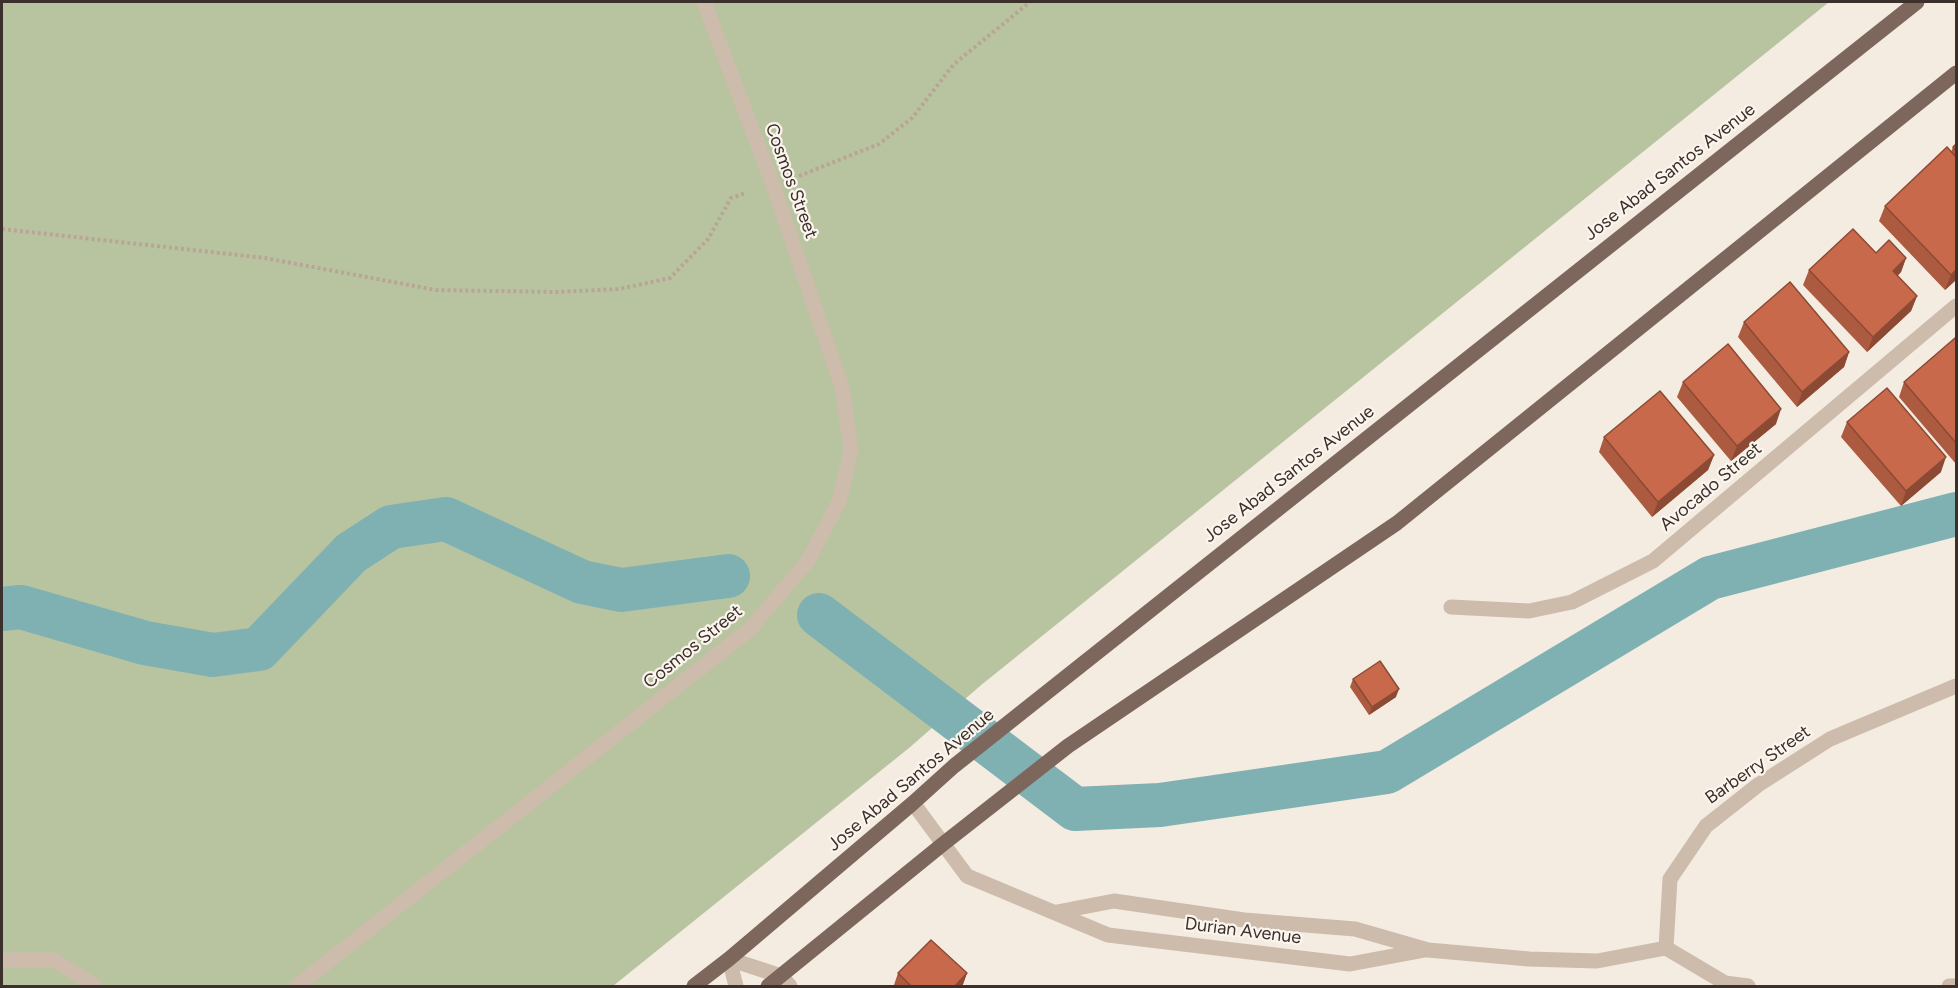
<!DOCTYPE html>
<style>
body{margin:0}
#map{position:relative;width:1958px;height:988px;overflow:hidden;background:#f4ebe1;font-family:Figtree,sans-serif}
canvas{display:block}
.frame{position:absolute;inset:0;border:3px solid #3b302b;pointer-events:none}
</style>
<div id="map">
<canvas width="1958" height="988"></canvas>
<div class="frame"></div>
</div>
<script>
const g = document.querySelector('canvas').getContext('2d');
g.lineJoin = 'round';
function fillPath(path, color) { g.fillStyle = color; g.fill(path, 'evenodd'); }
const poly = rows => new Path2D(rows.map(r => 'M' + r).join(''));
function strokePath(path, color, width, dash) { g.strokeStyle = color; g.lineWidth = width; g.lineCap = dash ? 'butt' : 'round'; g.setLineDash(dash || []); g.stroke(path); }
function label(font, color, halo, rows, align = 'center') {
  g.font = font + ' Figtree,sans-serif'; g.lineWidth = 4.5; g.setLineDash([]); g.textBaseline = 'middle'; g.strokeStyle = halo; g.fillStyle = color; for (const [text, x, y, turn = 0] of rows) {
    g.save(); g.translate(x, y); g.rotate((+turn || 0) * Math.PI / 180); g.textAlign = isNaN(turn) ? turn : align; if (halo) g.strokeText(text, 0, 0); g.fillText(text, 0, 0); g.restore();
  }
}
fillPath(poly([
 [2,2,1829,2,980,686,909,748,613,986,2,986]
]), '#b8c4a0');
strokePath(poly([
 [2,609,21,607,145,643,213,655,259,649,351,553,391,527,446,519,582,582,621,590,728,576],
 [819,615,1075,809,1160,805,1387,772,1710,578,1956,514]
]), '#7fb0b2', 44);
strokePath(poly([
 [799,176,879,144,912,118,954,64,1030,2],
 [2,229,265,258,436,290,556,292,619,289,670,278,708,239,731,198,746,193]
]), '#b9a596', 4, [3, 3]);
strokePath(poly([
 [1451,607,1529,611,1572,602,1653,561,1956,306],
 [913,803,967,876,1108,935,1350,964,1425,950],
 [1057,912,1114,901,1244,920,1355,929,1428,950,1529,959,1597,961,1666,948,1725,983,1748,986],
 [1666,948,1670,879,1706,826,1758,785,1830,739,1956,686],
 [729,959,781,976,790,986],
 [729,959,736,986],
 [2,960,54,960,95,986],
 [297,986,750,629,807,562,839,502,851,450,842,387,773,185,704,2],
 [1949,986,1956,986]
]), '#cdbbac', 15);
strokePath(poly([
 [694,986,729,959,913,803,954,766,1917,2],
 [768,986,943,844,1068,746,1397,523,1956,73]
]), '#7d675c', 15);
fillPath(poly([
 [1956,144,1956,280,1945,290,1879,221,1885,206,1951,152,1953,147],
 [1906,258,1901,272,1897,276,1917,296,1911,311,1867,352,1803,285,1809,270],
 [1744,322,1849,352,1844,367,1797,407,1738,337],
 [1956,340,1956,464,1899,397,1904,382],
 [1683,382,1776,424,1731,461,1677,397],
 [1847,422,1941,472,1901,506,1841,437],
 [1604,437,1714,455,1708,470,1652,517,1599,452],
 [1353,679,1396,697,1369,715,1350,687],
 [898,973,967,973,962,987,892,987,894,985]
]), '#ac5a40');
fillPath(poly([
 [1906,258,1901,272,1888,286,1893,271],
 [1956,270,1956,280,1945,290,1951,275],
 [1917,296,1911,311,1867,352,1873,337],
 [1849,352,1844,367,1797,407,1802,392],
 [1781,409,1776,424,1731,461,1737,446],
 [1714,455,1708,470,1652,517,1658,502],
 [1946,457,1941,472,1901,506,1906,491],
 [1399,689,1396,697,1369,715,1372,707],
 [967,973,962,987,954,987]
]), '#8c4a34');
const building = poly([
 [1956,144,1956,151,1953,147,1956,144],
 [1947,147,1956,157,1956,270,1951,275,1885,206,1947,147],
 [1853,229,1876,253,1889,240,1906,258,1893,271,1917,296,1873,337,1809,270,1853,229],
 [1790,282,1849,352,1802,392,1744,322,1790,282],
 [1955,338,1956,340,1956,443,1904,382,1955,338],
 [1728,344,1781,409,1737,446,1683,382,1728,344],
 [1887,388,1946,457,1906,491,1847,422,1887,388],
 [1660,391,1714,455,1658,502,1604,437,1660,391],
 [1380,661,1399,689,1372,707,1353,679,1380,661],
 [931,940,967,973,954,987,912,987,898,973,931,940]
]);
fillPath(building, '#c8694b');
strokePath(building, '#8c4a34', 1.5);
label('18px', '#3b302b', '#fbf5ee', [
 ["Jose Abad Santos Avenue",1670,172,-38],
 ["Cosmos Street",791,181,70],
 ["Jose Abad Santos Avenue",1289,474,-38],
 ["Avocado Street",1711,487,-40],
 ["Cosmos Street",693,647,-39],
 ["Barberry Street",1758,765,-35],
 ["Jose Abad Santos Avenue",911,780,-40],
 ["Durian Avenue",1243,931,7]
]);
</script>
